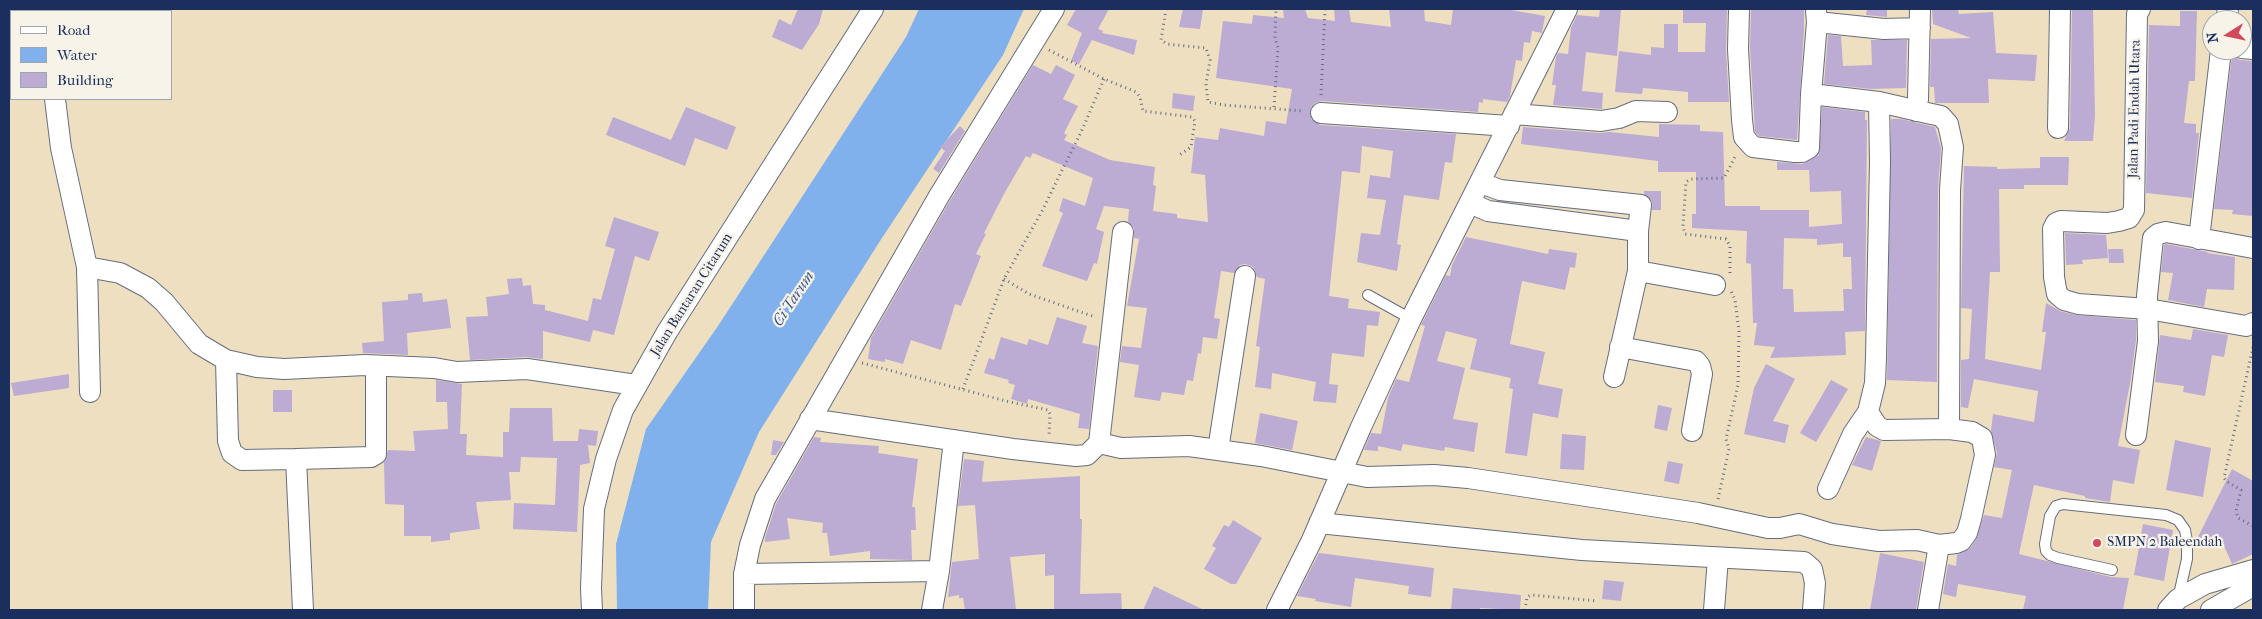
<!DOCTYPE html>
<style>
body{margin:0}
#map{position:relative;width:2262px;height:619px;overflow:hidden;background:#eedfc0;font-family:"IM FELL French Canon",serif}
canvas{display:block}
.frame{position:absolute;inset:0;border:10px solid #1b2f5e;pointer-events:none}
.legend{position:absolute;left:10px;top:10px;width:162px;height:90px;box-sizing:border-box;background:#f7f3e8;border:1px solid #9fa5b1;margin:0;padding:6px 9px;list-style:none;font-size:15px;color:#1b2f5e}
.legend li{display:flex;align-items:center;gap:10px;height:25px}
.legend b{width:25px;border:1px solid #9fa5b1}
.north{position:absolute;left:2202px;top:10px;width:50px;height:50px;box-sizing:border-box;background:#f7f3e8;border:1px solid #9fa5b1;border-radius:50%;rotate:260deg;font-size:14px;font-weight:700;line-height:20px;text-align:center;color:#1b2f5e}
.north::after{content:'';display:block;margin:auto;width:18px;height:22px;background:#d1495b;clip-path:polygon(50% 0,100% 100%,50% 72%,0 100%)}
</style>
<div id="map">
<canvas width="2262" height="619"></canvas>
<div class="frame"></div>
<ul class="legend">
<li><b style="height:6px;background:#fff"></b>Road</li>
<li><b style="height:14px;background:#81b1ec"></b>Water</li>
<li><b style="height:14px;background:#bcabd3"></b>Building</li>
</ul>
<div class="north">N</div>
</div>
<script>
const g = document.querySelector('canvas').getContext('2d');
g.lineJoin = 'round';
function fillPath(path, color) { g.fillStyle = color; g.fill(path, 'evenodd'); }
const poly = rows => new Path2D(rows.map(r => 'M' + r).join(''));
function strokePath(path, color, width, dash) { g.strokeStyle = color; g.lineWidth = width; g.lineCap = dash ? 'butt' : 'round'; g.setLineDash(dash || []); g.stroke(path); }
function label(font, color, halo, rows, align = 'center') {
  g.font = font + ' "IM FELL French Canon",serif'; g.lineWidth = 4.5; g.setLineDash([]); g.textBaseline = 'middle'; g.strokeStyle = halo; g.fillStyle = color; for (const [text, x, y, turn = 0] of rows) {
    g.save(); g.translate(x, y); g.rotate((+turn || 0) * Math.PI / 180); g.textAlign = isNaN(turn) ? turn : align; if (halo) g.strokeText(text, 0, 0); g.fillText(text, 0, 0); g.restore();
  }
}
fillPath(poly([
 [919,9,1024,9,1003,55,880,241,759,432,711,542,708,610,617,610,616,544,646,429,718,326,906,37]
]), '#81b1ec');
fillPath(poly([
 [798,9,823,9,819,24,802,50,772,37,779,19,791,25],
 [1076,9,1109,9,1098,29,1103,31,1102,33,1137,40,1134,55,1092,40,1079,64,1071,61,1082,33,1067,25],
 [1183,9,1203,9,1200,29,1179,27],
 [1283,9,1305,9,1308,18,1335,21,1334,9,1349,9,1351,22,1391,27,1389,9,1424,9,1425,21,1451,25,1453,9,1506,9,1545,16,1542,33,1532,31,1530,43,1524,42,1522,61,1516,60,1510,96,1507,102,1483,99,1483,103,1479,102,1478,112,1322,101,1315,103,1311,107,1311,119,1320,125,1456,134,1452,163,1445,162,1439,200,1404,195,1397,244,1401,245,1397,271,1357,262,1361,233,1380,235,1386,200,1367,198,1370,175,1390,178,1393,151,1362,146,1360,173,1342,171,1329,296,1349,299,1348,308,1380,312,1378,326,1367,325,1364,357,1332,353,1329,384,1338,385,1336,403,1313,401,1316,382,1272,373,1271,389,1255,387,1260,347,1256,346,1265,279,1257,277,1253,267,1246,264,1240,265,1234,273,1221,271,1214,318,1220,319,1217,339,1203,337,1201,354,1198,353,1193,381,1187,380,1184,395,1162,392,1160,401,1134,397,1139,365,1120,362,1122,346,1141,348,1147,308,1127,306,1139,239,1134,238,1134,228,1128,221,1129,209,1104,206,1096,229,1104,232,1097,264,1094,263,1087,281,1042,266,1063,213,1059,211,1063,198,1085,206,1093,178,1033,153,1030,158,1026,156,1004,194,984,233,986,234,976,254,981,256,961,306,955,304,941,350,911,340,903,364,885,359,885,362,868,359,871,338,949,202,1033,65,1051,74,1056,65,1075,75,1063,99,1078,106,1064,133,1067,135,1064,140,1110,160,1155,167,1153,185,1156,186,1153,211,1177,214,1177,218,1208,222,1205,175,1191,173,1195,137,1218,140,1220,128,1264,136,1266,121,1286,124,1292,89,1216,78,1223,21,1252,24,1253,15,1284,18],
 [1600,9,1621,9,1617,56,1586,52,1582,91,1603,93,1602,109,1553,105,1556,85,1552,85,1556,57,1558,53,1568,54,1571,28,1577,15,1599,17],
 [1683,9,1727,9,1726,50,1729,102,1688,102,1688,92,1643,88,1642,94,1615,92,1619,51,1651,55,1651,47,1664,48,1664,24,1678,24,1678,52,1705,52,1706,23,1683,23],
 [1751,9,1804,9,1804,30,1797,140,1759,136,1755,132,1750,49],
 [1867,9,1887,9,1887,17,1866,15],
 [1932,9,1958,9,1959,14,1993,12,1996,53,2037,55,2035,81,1988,79,1989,103,1935,103,1934,87,1930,87,1931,39,1971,38,1933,24],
 [2072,9,2093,9,2095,115,2093,141,2064,141,2070,128],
 [2180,11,2197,11,2195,81,2189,81,2184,123,2196,124,2196,133,2199,133,2192,198,2146,193,2149,25,2180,26],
 [1828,35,1841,36,1843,66,1872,65,1871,40,1907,40,1906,88,1871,89,1824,84],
 [2232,55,2240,60,2253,61,2253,216,2232,214,2233,210,2214,209],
 [1173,93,1195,96,1193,111,1172,108],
 [686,107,736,127,727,150,695,138,685,166,606,135,613,117,671,140],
 [1822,107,1865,112,1865,120,1867,120,1865,331,1845,332,1846,355,1770,358,1775,347,1754,345,1757,323,1753,323,1751,264,1746,263,1747,231,1692,228,1692,214,1696,214,1696,172,1658,172,1658,161,1521,144,1523,127,1600,133,1609,132,1659,137,1659,124,1700,125,1700,131,1723,132,1725,206,1760,206,1760,210,1809,210,1809,227,1842,224,1841,191,1810,192,1809,170,1777,170,1777,162,1802,164,1819,155],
 [1784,238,1817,239,1817,245,1843,243,1843,257,1851,257,1852,289,1843,289,1844,311,1794,312,1793,289,1783,289],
 [1891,119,1901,119,1935,127,1941,148,1938,190,1937,382,1887,380],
 [960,126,965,131,939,173,933,169,945,151,940,147],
 [2040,157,2069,157,2068,185,2024,185,2024,189,1999,189,2000,272,1990,272,1985,359,2041,370,2046,332,2042,332,2046,303,2060,311,2075,315,2136,320,2136,340,2131,378,2118,446,2140,450,2134,484,2113,480,2110,502,2085,498,2085,496,2034,485,2019,554,2111,577,2129,578,2123,610,2023,610,2026,596,1958,584,1956,597,1943,594,1948,564,1956,566,1957,555,1970,548,1976,540,1984,515,2002,518,2012,470,1994,467,1997,453,1991,430,1993,414,2034,422,2038,391,1974,379,1968,408,1961,407,1961,360,1969,359,1972,309,1961,308,1964,166,1997,167,1997,169,2040,168],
 [1644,191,1661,191,1661,210,1652,210,1652,201,1644,194],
 [614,217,659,232,649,261,635,256,614,335,593,330,590,342,543,331,543,359,526,357,470,360,466,317,488,316,486,297,509,294,507,279,522,278,523,286,531,285,533,304,545,305,545,310,588,321,593,298,601,300,615,249,605,246],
 [2065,233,2106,235,2108,258,2082,260,2083,264,2066,265],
 [1466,237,1548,254,1549,249,1577,253,1575,268,1570,267,1565,290,1522,281,1510,344,1545,352,1538,384,1563,389,1558,418,1533,413,1527,456,1505,453,1513,389,1509,388,1511,378,1470,369,1477,339,1446,331,1437,361,1465,368,1453,419,1478,423,1474,452,1445,447,1444,451,1403,444,1401,451,1378,446,1378,451,1364,450,1371,433,1381,434,1388,398,1396,379,1409,382,1425,326,1421,325,1446,275,1450,276,1452,265],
 [2166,244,2208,252,2207,253,2235,257,2234,290,2207,289,2204,307,2168,300,2173,273,2161,272,2164,245],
 [2108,249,2123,249,2124,263,2109,263],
 [422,293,423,302,447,299,451,328,407,333,408,355,363,353,362,343,384,341,382,302,408,300,408,294],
 [1057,317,1087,326,1082,343,1098,346,1089,429,1078,428,1080,414,1028,399,1027,404,1011,399,1015,385,1008,383,1009,380,984,373,989,358,994,360,1001,337,1027,345,1029,339,1048,345],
 [2193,329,2228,335,2224,357,2212,355,2205,396,2183,392,2184,386,2155,382,2160,335,2191,340],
 [1766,364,1795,379,1773,421,1789,425,1785,443,1744,434,1754,388],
 [69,374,69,388,14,396,11,383],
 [436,380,462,384,460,434,467,434,466,455,503,457,503,432,509,432,510,408,552,408,553,441,578,441,579,429,598,431,596,446,588,445,590,463,580,465,577,532,513,529,514,503,555,505,557,458,521,457,520,472,509,472,511,500,476,502,480,529,450,533,450,540,431,542,431,536,404,536,404,505,385,504,384,462,388,450,415,451,413,431,448,429,447,402,436,402],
 [1831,380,1848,389,1816,442,1800,433],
 [273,390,292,390,292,412,273,412],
 [1658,405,1672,408,1667,431,1654,428],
 [1260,413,1298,421,1292,450,1255,443],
 [1562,434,1586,436,1584,470,1560,469],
 [814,437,821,438,820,442,879,446,878,453,918,459,912,507,915,507,916,530,911,530,912,560,870,559,870,551,830,556,827,533,822,533,823,523,787,518,790,539,765,542,765,538,776,504],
 [1866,437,1881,441,1872,471,1852,465],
 [773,440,784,442,776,455,771,455],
 [2175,440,2211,448,2203,497,2166,490],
 [964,459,984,461,982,482,1080,476,1080,519,1082,519,1080,594,1121,593,1122,610,1054,610,1054,575,1045,576,1045,554,1010,557,1016,610,965,610,963,598,959,598,959,595,948,597,952,562,979,559,975,505,958,506],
 [1668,461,1683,464,1679,484,1664,481],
 [2232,469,2253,481,2253,554,2232,564,2224,546,2196,541],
 [1233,520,1262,538,1236,584,1231,584,1204,569,1216,548,1212,546,1224,525,1229,527],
 [2143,524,2173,530,2164,581,2134,575],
 [1319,553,1434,568,1431,597,1408,594,1409,586,1355,578,1351,607,1315,601,1316,599,1297,596],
 [1880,553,1924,562,1916,610,1870,610],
 [1604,580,1624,582,1621,601,1602,599],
 [1154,586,1204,610,1143,610],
 [1453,588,1521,595,1520,610,1480,608,1480,610,1451,610]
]), '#bcabd3');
const service = poly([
 [1368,295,1411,319],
 [2112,570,2058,558,2050,555,2046,551,2045,544,2050,516,2056,506,2063,504,2166,515,2178,520,2185,530,2187,541,2187,559,2178,599]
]);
const minor = poly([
 [73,9,74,11],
 [1739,9,1738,49,1742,120,1744,137,1753,147,1795,152,1802,152,1809,148,1811,94,1879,102,1927,113,1941,116,1948,124,1953,147,1950,190,1949,429],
 [2140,9,2137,14,2134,210,2129,218,2119,221,2107,223,2061,221,2056,223,2053,229,2054,277,2057,294,2064,300,2078,304,2148,309,2246,326,2253,323],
 [2226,20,2228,9],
 [1817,22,1884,29,1920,28],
 [9,32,11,32],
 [2242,48,2253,49],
 [1811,94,1817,22,1816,11],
 [55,99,61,148,87,267,120,273,148,288,164,302,199,344,226,360,257,367,284,369,365,365,434,368,457,372,527,369,636,385],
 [1916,111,1918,99,1920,9],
 [1321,113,1509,126],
 [1514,114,1601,121,1619,118,1636,111,1667,112],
 [2058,128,2060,9],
 [1481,183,1500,190,1641,205,1638,231,1638,271,1614,377],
 [1470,203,1488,211,1638,231],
 [2199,239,2221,50],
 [87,267,90,392],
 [1638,271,1715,285],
 [1620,347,1696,361,1700,366,1702,374,1692,431],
 [226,360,228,441,232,453,242,460,296,459],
 [810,419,1013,449,1076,456,1087,455,1099,443,1123,232],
 [2136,435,2148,341,2147,296,2153,238,2158,234,2166,232,2253,248],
 [1099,443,1121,448,1189,446,1261,456,1367,477,1434,475,1468,478,1698,513,1768,528,1780,528,1799,524,1832,534,1879,541,1917,540,1939,545,1956,543,1961,541,1967,533,1971,519,1985,455,1982,438,1972,432,1949,429,1884,430,1877,426,1868,412,1875,383,1876,357,1880,162,1879,102],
 [1218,450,1245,276],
 [1828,489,1853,434,1868,412],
 [1319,523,1582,550,1804,562,1812,569,1815,583,1813,610],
 [744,574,939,571],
 [303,610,296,459,371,457,376,454,376,366],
 [592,610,591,588,594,509,606,459,623,410,667,332,873,9],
 [744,610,744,574,750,545,765,499,939,196,1054,9],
 [932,610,939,571,954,440],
 [1277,610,1312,540,1361,427,1411,319,1567,9],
 [1714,610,1718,558],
 [1928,610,1939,545],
 [2168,610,2178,599,2205,584,2253,570],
 [2211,610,2253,586]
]);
strokePath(service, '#656d80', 12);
strokePath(minor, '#656d80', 22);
strokePath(poly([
 [1166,9,1161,40,1167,44,1206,48,1210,60,1206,84,1208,102,1224,105,1304,111],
 [1049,50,1104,79,1136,92,1140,97,1143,111,1192,117,1195,121,1191,147,1178,156],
 [1321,95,1325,9],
 [1274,107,1278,48,1275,38,1276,9],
 [1730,273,1730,246,1726,239,1685,234,1683,226,1686,182,1691,179,1724,178,1736,155],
 [1004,279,1029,294,1095,317],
 [2253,347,2224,478,2226,481,2241,490,2236,511,2238,518,2253,526],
 [862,363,1010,402,1048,410,1050,414,1049,436],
 [963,389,1004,279,1042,211,1082,130,1104,79],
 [1718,499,1729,449,1726,439,1738,385,1739,331,1735,300,1731,291],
 [1525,610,1527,597,1531,595,1598,601]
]), '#656d80', 3, [1, 4]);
strokePath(service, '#fff', 10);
strokePath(minor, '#fff', 20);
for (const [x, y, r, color] of [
 [2097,543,5,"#d1495b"]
]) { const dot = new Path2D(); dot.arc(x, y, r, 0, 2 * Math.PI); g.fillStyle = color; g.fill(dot); strokePath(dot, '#f7f3e8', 2); }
label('14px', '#1b2f5e', '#f7f3e8', [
 ["Jalan Padi Endah Utara",2135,109,-89],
 ["Jalan Bantaran Citarum",692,295,-58]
]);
label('14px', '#1b2f5e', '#f7f3e8', [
 ["SMPN 2 Baleendah",2107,543]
], 'left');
label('italic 15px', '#3a5689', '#f7f3e8', [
 ["Ci Tarum",794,299,-57]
]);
</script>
